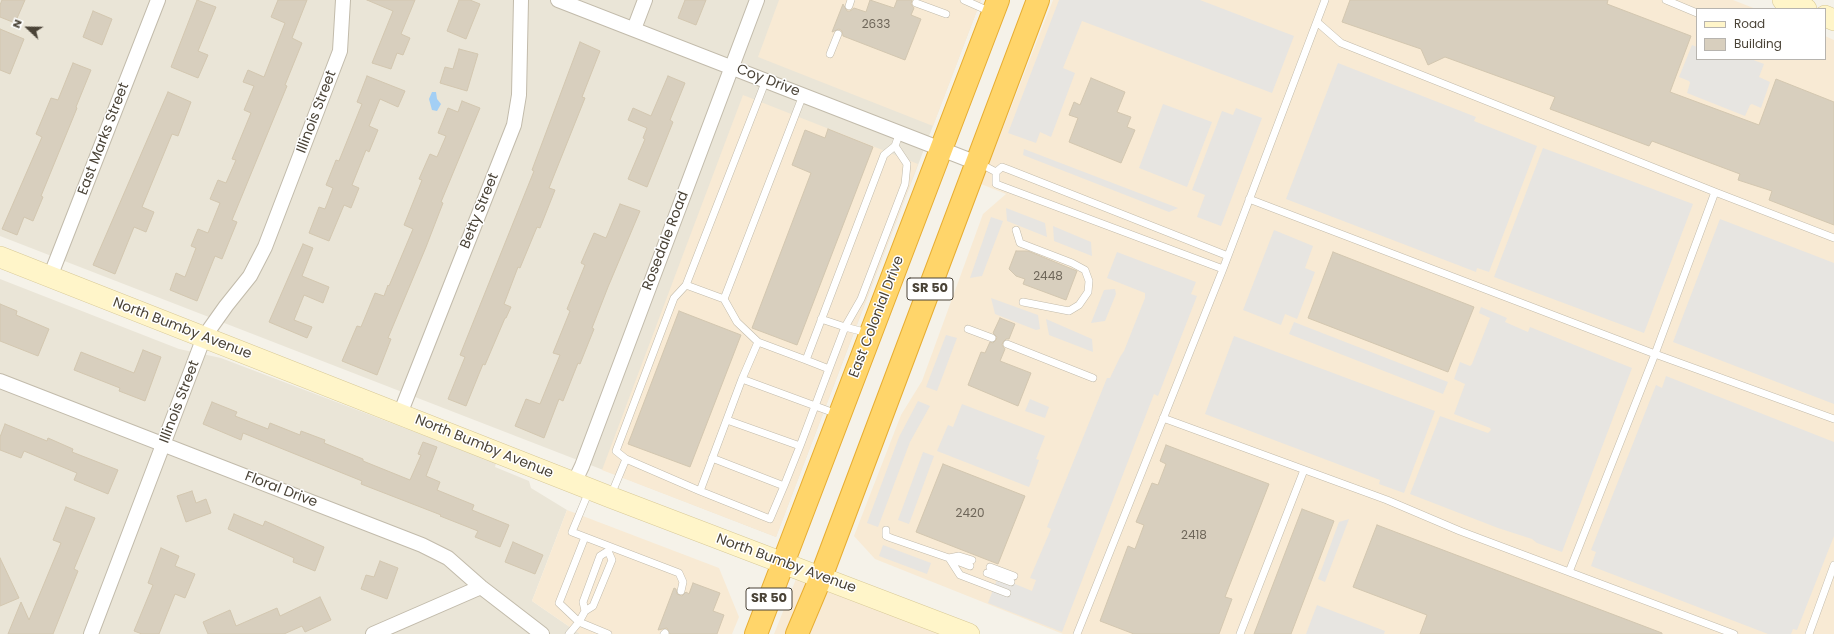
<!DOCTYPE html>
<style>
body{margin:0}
#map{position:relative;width:1834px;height:634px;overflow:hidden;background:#f5f2e9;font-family:Poppins,sans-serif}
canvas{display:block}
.legend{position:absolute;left:1696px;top:8px;width:130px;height:52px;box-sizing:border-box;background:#fff;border:1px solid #b7b4af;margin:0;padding:5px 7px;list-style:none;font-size:12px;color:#4a4337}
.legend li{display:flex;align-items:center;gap:8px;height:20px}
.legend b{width:20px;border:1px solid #b7b4af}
.north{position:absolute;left:8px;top:8px;width:40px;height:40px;-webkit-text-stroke:3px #fff;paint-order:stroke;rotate:292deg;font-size:11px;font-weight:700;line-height:16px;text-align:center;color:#4a4337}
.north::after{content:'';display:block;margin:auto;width:14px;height:18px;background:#4a4337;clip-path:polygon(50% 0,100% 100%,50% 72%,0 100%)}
</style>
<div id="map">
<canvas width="1834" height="634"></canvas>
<ul class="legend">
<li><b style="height:5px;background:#fff5c9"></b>Road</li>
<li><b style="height:11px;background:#d8cfbe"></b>Building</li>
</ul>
<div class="north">N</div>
</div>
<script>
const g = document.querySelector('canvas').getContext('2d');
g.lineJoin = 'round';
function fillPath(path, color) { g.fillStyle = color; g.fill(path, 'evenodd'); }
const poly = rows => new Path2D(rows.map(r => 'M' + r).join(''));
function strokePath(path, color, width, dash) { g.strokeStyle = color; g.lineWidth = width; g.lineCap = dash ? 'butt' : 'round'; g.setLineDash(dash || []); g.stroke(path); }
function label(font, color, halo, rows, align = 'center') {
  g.font = font + ' Poppins,sans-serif'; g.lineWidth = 3; g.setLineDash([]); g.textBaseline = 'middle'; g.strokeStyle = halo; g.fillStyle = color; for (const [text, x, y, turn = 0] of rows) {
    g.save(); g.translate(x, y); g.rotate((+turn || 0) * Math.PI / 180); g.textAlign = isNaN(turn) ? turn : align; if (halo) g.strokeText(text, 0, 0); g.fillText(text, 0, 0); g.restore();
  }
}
fillPath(poly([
 [0,0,981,0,776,537,0,236],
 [0,279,179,349,221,358,496,463,495,467,529,481,531,488,567,510,532,601,580,634,0,634]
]), '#eae5d7');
fillPath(poly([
 [779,0,981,0,933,126,758,57],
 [1053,0,1733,0,1756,9,1697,9,1697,59,1825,59,1825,36,1834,40,1834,634,1063,634,875,559,854,536,901,415,922,381,983,214,1006,194,981,184],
 [743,95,918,164,776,537,602,470],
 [567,510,719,568,739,617,732,634,580,634,532,601],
 [800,569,967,634,774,634]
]), '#f8ead4');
fillPath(poly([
 [1059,0,1200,0,1294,36,1272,93,1082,21,1063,68,1075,73,1051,137,1040,132,1036,143,1008,133],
 [1692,45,1697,47,1697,59,1751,59,1764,64,1759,77,1770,82,1761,108,1752,104,1750,105,1745,116,1687,93,1690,83,1689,81,1679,77],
 [1338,63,1476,117,1474,121,1537,146,1489,272,1477,268,1476,272,1286,199],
 [1163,104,1212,122,1187,187,1139,168],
 [1236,108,1262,118,1221,226,1197,217,1205,195,1192,190,1222,111,1233,115],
 [1543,148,1693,204,1644,333,1494,277],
 [1024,149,1178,208,1169,212,1023,155],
 [1006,208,1045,223,1047,237,1007,221],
 [991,217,1003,221,982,276,970,278],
 [1720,219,1834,263,1834,404,1673,342],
 [1053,226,1091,242,1092,256,1054,241],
 [1274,230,1313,246,1305,268,1315,272,1297,319,1285,314,1281,325,1243,310],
 [1117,252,1196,282,1191,294,1197,296,1158,396,1154,394,1062,632,988,603,998,577,1032,591,1036,580,1030,578,1051,529,1047,527,1107,378,1110,378,1120,357,1124,351,1145,298,1145,293,1107,278],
 [1115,289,1116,294,1105,321,1091,323,1104,290],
 [991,298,1038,315,1040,329,1036,330,995,314],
 [1481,307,1507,318,1505,322,1528,332,1530,327,1632,368,1562,552,1537,543,1532,539,1498,528,1410,494,1440,416,1488,433,1491,430,1490,428,1454,414,1465,384,1454,379,1460,362,1470,366,1472,364,1490,318,1479,313],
 [1046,319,1092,339,1093,352,1049,335],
 [1294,322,1448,382,1443,394,1289,334],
 [946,335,957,338,937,391,926,387],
 [1234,336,1435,411,1404,493,1379,484,1380,480,1205,414],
 [1666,376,1834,442,1834,536,1797,630,1793,629,1791,634,1768,634,1591,566,1596,552,1591,550,1656,385,1662,388],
 [1030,399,1049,407,1045,418,1025,411],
 [918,401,930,406,910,442,878,527,867,523,899,437],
 [962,404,1045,436,1036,459,1039,460,1029,487,937,451,948,425,953,427],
 [923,452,934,456,909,524,898,520],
 [1349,519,1325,582,1318,579,1339,522],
 [883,545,931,563,927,574,879,556],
 [1317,605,1385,631,1384,634,1306,634]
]), '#e7e5e1');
fillPath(poly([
 [432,92,436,92,437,99,441,104,437,111,432,110,429,99]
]), '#a3cff5');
const building = poly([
 [2,0,25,0,15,23,0,17,0,5,2,0],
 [197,0,216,7,198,51,208,55,198,78,171,67,197,0],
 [278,0,307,0,292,38,302,43,285,85,287,86,232,220,237,222,222,259,215,256,197,301,170,290,176,273,185,277,196,248,191,246,198,229,208,233,220,203,210,199,218,180,226,183,236,160,232,159,251,113,244,110,254,86,243,82,248,70,264,77,285,23,271,17,278,0],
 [367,0,415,0,401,34,410,38,403,55,397,53,391,69,372,63,393,11,367,0],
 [459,0,470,0,480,4,466,39,447,31,459,0],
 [685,0,706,0,696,25,678,18,685,0],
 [870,0,894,8,897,0,912,0,911,4,914,8,911,15,921,19,905,60,843,36,842,31,839,29,832,32,843,4,847,11,850,11,854,8,866,12,870,0],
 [1350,0,1608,0,1607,4,1691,36,1670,92,1759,125,1776,79,1834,102,1834,225,1769,200,1772,191,1738,180,1740,174,1652,141,1649,146,1550,109,1555,97,1445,57,1428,65,1421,49,1342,22,1350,0],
 [93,11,112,19,102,45,83,37,93,11],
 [0,29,24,39,10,74,0,70,0,29],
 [580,42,600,51,582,97,585,98,549,188,555,190,540,228,537,227,520,268,518,267,504,304,511,307,506,318,505,318,485,365,483,364,466,406,448,399,465,357,460,355,534,171,532,170,580,42],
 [459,49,478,54,467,91,440,83,445,67,453,69,459,49],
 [73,63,91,70,76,107,77,108,41,196,43,197,33,221,24,217,17,235,2,229,42,137,36,134,51,98,58,100,73,63],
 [367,76,405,91,398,107,380,99,369,126,378,130,369,152,366,150,352,185,359,188,351,208,344,205,329,241,309,233,319,207,325,209,333,188,326,185,336,160,339,161,362,104,357,102,367,76],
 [668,76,685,83,670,120,673,122,647,187,628,179,645,139,643,138,647,128,628,120,633,108,651,116,668,76],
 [1091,78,1125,92,1117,112,1131,117,1127,127,1135,130,1121,163,1069,142,1078,118,1069,115,1074,102,1080,105,1091,78],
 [168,92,191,102,178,136,172,134,142,207,154,212,146,232,134,227,115,274,93,265,168,92],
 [462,101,480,108,441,202,443,203,426,247,388,338,391,339,377,375,342,361,357,326,361,327,375,293,384,296,388,285,389,286,413,229,404,225,422,180,419,179,430,154,437,157,446,136,438,133,448,108,458,112,462,101],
 [828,129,873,147,797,345,752,328,811,173,792,165,805,130,825,138,828,129],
 [620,204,640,211,608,287,592,328,594,329,580,364,578,363,563,401,559,399,544,438,515,426,526,399,540,404,560,355,553,353,570,311,567,309,585,265,581,263,594,233,606,238,620,204],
 [303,244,313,248,302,276,329,287,323,303,304,295,294,320,312,327,307,338,269,322,303,244],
 [1016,251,1028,251,1077,271,1066,300,1023,284,1025,279,1016,276,1009,269,1016,251],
 [1333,252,1474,307,1448,372,1308,318,1333,252],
 [0,304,17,311,16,315,49,329,38,356,0,341,0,304],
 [679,311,741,335,690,467,628,444,679,311],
 [1000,318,1015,324,1009,339,1006,339,1003,342,1002,345,1005,349,1000,361,1031,373,1018,406,968,385,981,352,985,353,990,342,993,343,996,340,997,337,993,333,1000,318],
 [143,350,161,357,145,401,119,391,120,388,74,370,81,352,134,373,143,350],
 [212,402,237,412,235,416,268,429,270,423,300,435,301,431,325,440,324,443,363,459,363,461,410,480,421,455,418,454,423,442,437,447,426,476,440,482,437,490,474,505,472,510,509,525,500,547,475,537,478,531,440,516,441,515,361,484,362,481,243,433,241,440,203,424,212,402],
 [5,424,47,441,48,438,73,449,72,452,118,470,108,494,74,480,77,473,24,451,21,458,0,450,0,437,5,424],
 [1166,445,1269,484,1225,597,1232,599,1219,634,1134,634,1100,621,1128,546,1135,549,1144,525,1136,522,1152,483,1158,485,1166,464,1160,461,1166,445],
 [943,464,1025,496,998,564,916,532,943,464],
 [192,491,196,503,206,499,211,513,186,522,177,496,192,491],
 [66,507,95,518,74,569,78,571,53,634,8,634,21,602,29,620,61,543,53,540,66,507],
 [1302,509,1334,521,1291,634,1254,634,1302,509],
 [234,514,263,526,265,521,324,547,315,571,293,562,294,558,228,529,234,514],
 [1377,525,1662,633,1662,634,1420,634,1427,615,1353,587,1377,525],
 [513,542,543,555,535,574,505,562,513,542],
 [161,548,179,556,175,566,195,574,185,598,175,594,159,634,142,634,134,631,153,585,148,583,161,548],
 [0,558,19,598,0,606,0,558],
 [380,561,398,568,387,599,361,589,366,575,374,577,380,561],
 [693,583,720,593,713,611,724,615,717,634,670,634,667,628,658,630,674,588,676,589,677,594,682,596,686,592,689,594,693,583],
 [320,597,331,620,305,632,302,626,284,634,208,634,203,622,230,610,236,626,277,608,280,616,320,597]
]);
fillPath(building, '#d8cfbe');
strokePath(building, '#d3c7b0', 1);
const lane = poly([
 [964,0,991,12],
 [1666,0,1697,13],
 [916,3,946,14],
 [849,6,851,0],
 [1317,22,1341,43,1715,192],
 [830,54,838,34],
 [979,163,996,172],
 [1249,199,1655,354,1834,419],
 [1016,230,1020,243,1072,263,1085,270,1089,281,1088,292,1079,305,1069,311,1023,302],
 [1223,269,996,184,996,172,1002,167,1010,170,1228,256],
 [686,285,724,299,737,322,758,342],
 [724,299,803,95],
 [821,319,845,327,829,369],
 [968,329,992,338],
 [868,333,845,327,861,299,905,184,907,164,895,146],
 [1007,344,1093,378],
 [742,379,758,342,806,360],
 [1163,418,1387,500,1460,531,1734,634],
 [727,420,800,446,784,486],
 [800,446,829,369,806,360,884,155,895,146,900,132],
 [626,459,616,451,674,298,686,285,766,80],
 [589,491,572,532,679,573,683,582,681,591],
 [700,491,770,519,784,486,712,458],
 [611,495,626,459,700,491,742,379,837,414],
 [886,530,886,536,891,538,949,558,960,575,1007,593],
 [585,537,559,603,579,622,585,611,593,606,612,560,608,551],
 [949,558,959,556,972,560],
 [949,558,970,566],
 [990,567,1014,576],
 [1569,572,1655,354,1715,192,1834,238],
 [987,573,1011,582],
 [585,611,583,602,600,556,608,551,610,547],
 [569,634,579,622,608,634],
 [664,634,665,633],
 [1077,634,1223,269,1325,0],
 [1240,634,1304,470],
 [1809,634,1834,565]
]);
const street = poly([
 [558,0,977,163],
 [634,29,645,0],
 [50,277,158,0],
 [0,381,422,545,448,558,481,587,542,634],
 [400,414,514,125,519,95,521,0],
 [574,483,582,466,757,0],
 [91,634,204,337,226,306,250,276,265,247,340,51,343,0],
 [373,634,481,587]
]);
const secondary = poly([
 [1783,0,1806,9],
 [1825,16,1834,20],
 [0,257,610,497,969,634]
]);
const highway = poly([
 [756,634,998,0],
 [797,634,821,577,1038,0]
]);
strokePath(lane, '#c2bbab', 8);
strokePath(street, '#c2bbab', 16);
strokePath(secondary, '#d8c997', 22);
strokePath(highway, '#e7ad32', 24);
strokePath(lane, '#fff', 7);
strokePath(street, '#fff', 14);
strokePath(secondary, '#fff5c9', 21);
strokePath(highway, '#ffd56a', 22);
label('12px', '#6e6659', null, [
 ["2633",876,25],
 ["2448",1048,277],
 ["2420",970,514],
 ["2418",1194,536]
]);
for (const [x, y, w] of [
 [930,289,46],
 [769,599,46]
]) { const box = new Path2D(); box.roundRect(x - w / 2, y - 11, w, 22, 3); g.fillStyle = '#fff'; g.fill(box); strokePath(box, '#4a4337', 1); }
label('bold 13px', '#4a4337', null, [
 ["SR 50",930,289],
 ["SR 50",769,599]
]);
label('14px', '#4a4337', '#fff', [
 ["Coy Drive",768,81,21],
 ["Illinois Street",317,112,-69],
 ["East Marks Street",104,139,-69],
 ["Betty Street",480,211,-68],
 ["Rosedale Road",666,241,-69],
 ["East Colonial Drive",877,317,-69],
 ["North Bumby Avenue",182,329,21],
 ["Illinois Street",180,402,-69],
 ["North Bumby Avenue",484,447,22],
 ["Floral Drive",281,490,21],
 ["North Bumby Avenue",786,564,20]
]);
</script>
